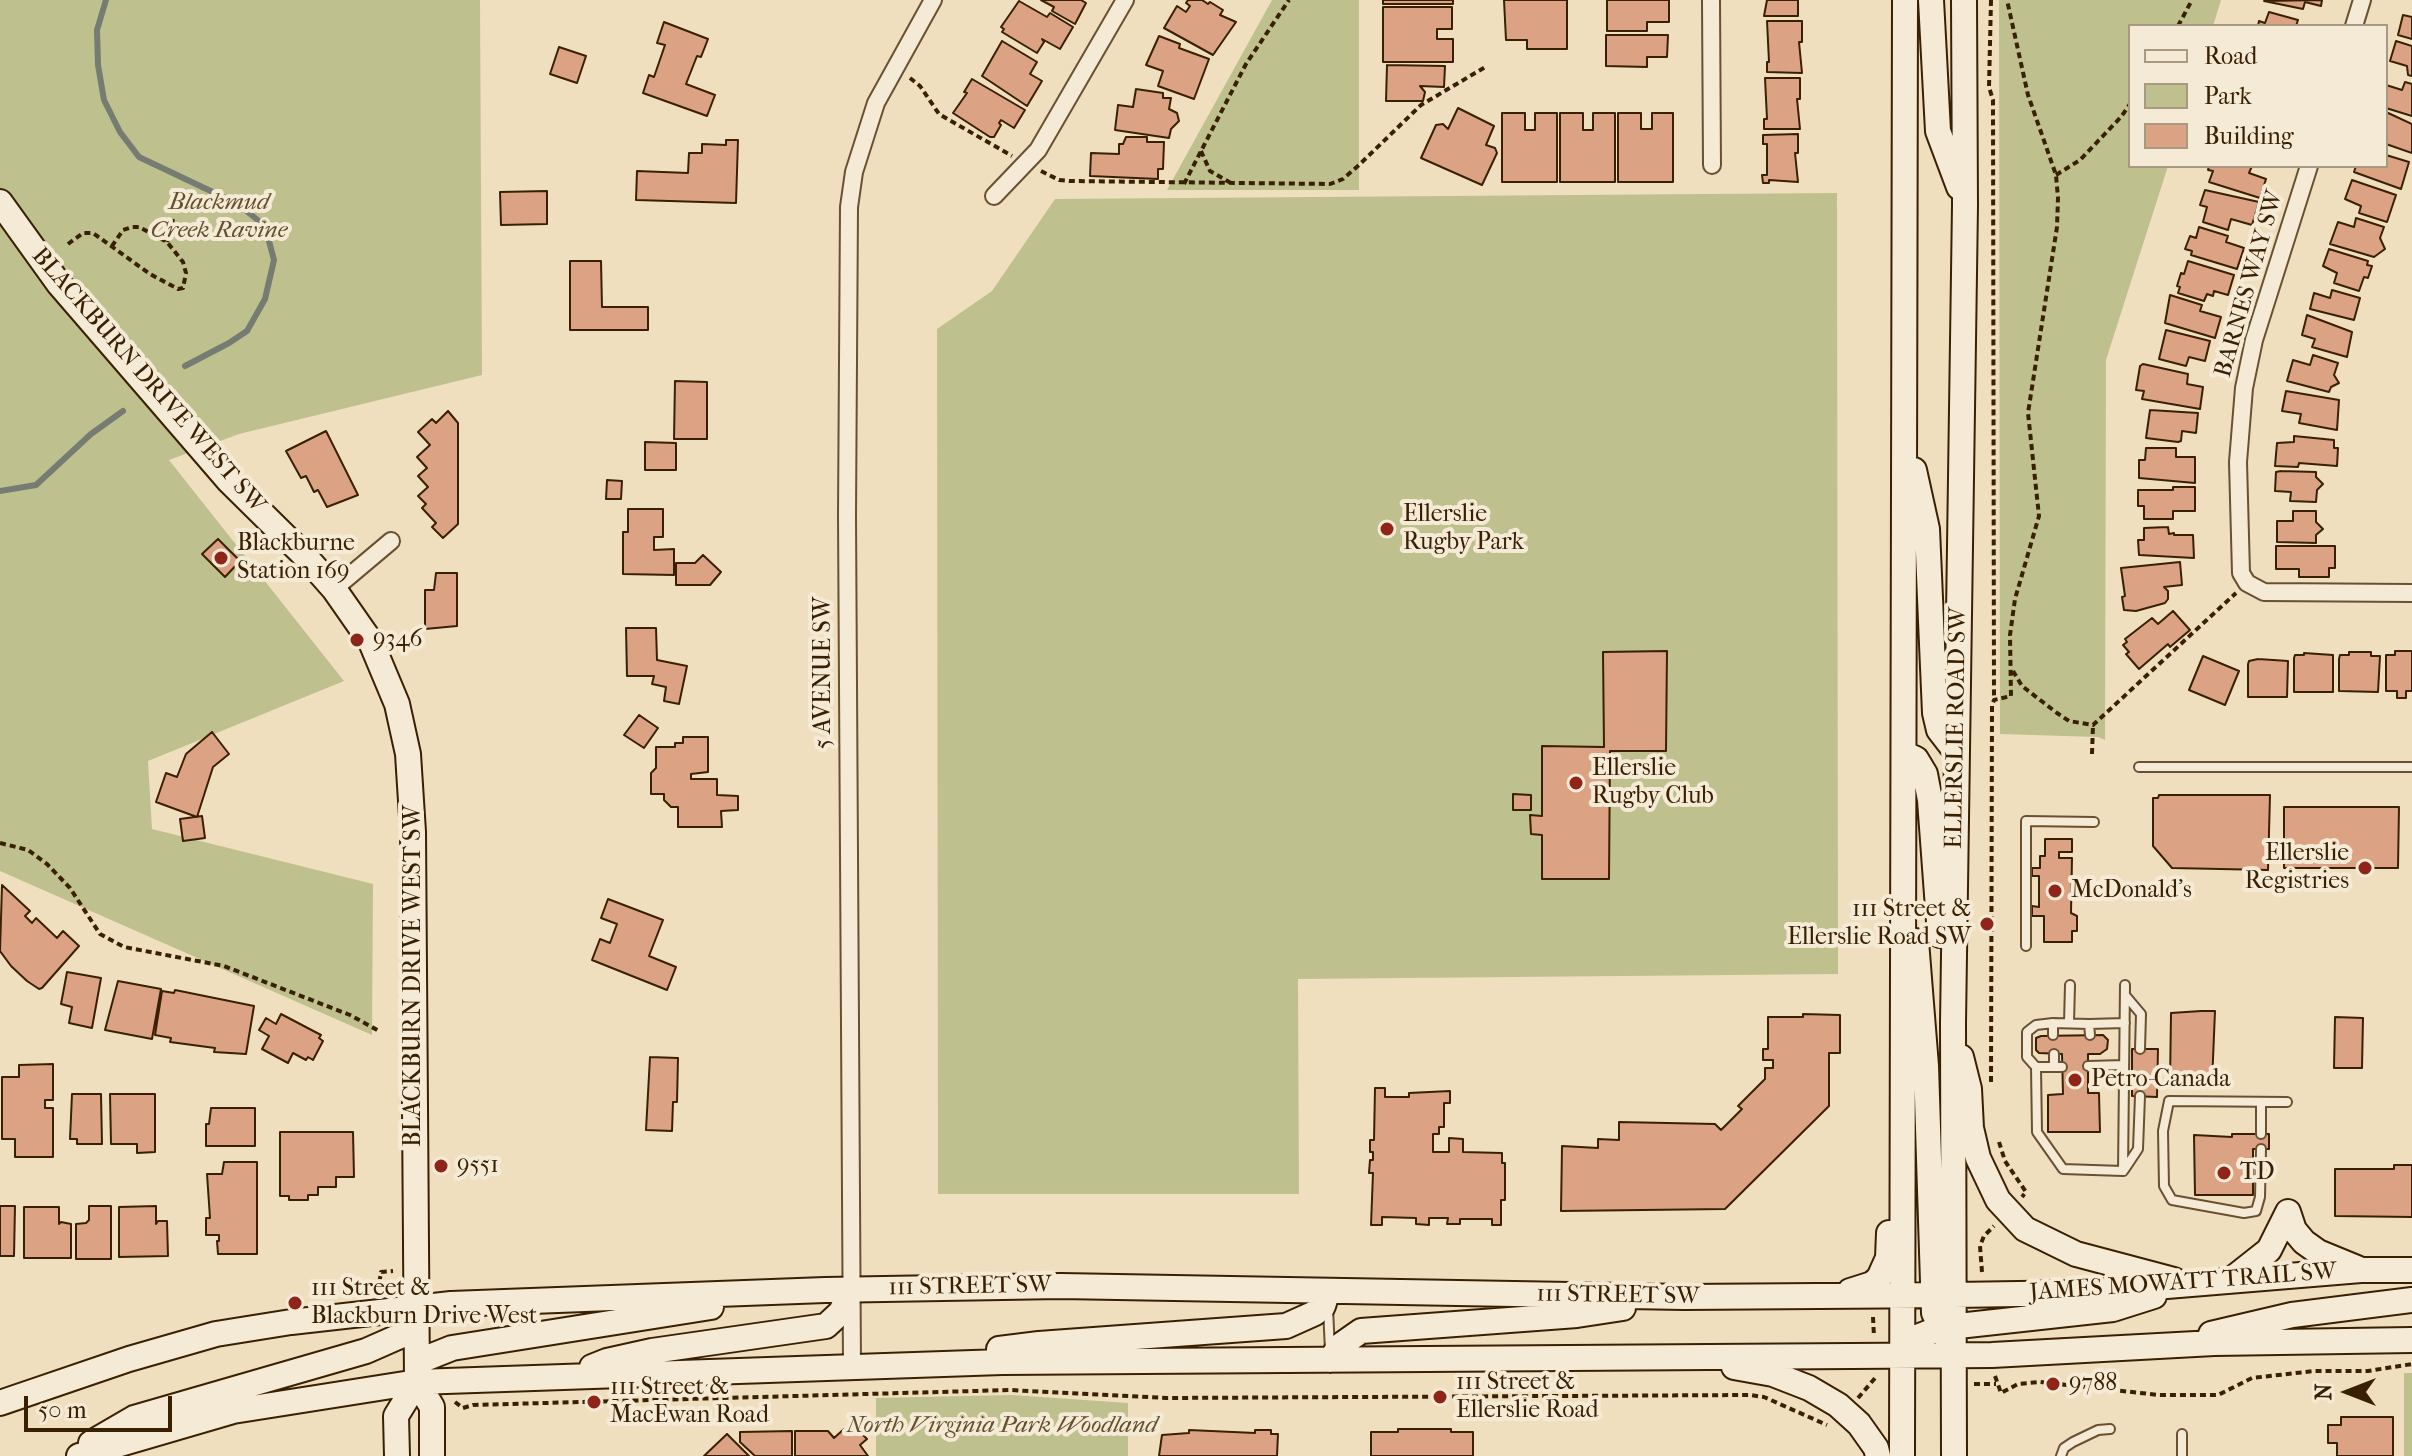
<!DOCTYPE html>
<style>
body{margin:0}
#map{position:relative;width:2412px;height:1456px;overflow:hidden;background:#f0dfbe;font-family:"IM FELL French Canon",serif}
canvas{display:block}
.legend{position:absolute;left:2128px;top:24px;width:260px;height:144px;box-sizing:border-box;background:#f5ead5;border:2px solid #aa9981;margin:0;padding:10px 14px;list-style:none;font-size:24px;color:#3a2002}
.legend li{display:flex;align-items:center;gap:16px;height:40px}
.legend b{width:40px;border:2px solid #aa9981}
.north{position:absolute;left:2308px;top:1352px;width:80px;height:80px;-webkit-text-stroke:6px #f5ead5;paint-order:stroke;rotate:270deg;font-size:22px;font-weight:700;line-height:32px;text-align:center;color:#3a2002}
.north::after{content:'';display:block;margin:auto;width:28px;height:36px;background:#3a2002;clip-path:polygon(50% 0,100% 100%,50% 72%,0 100%)}
.scale{position:absolute;left:24px;top:1396px;width:148px;height:36px;box-sizing:border-box;border:4px solid #3a2002;border-top:0;padding-left:10px;font-size:24px;line-height:28px;white-space:nowrap;color:#3a2002;-webkit-text-stroke:6px #f5ead5;paint-order:stroke}
</style>
<div id="map">
<canvas width="2412" height="1456"></canvas>
<ul class="legend">
<li><b style="height:10px;background:#f5ead5"></b>Road</li>
<li><b style="height:22px;background:#bec08e"></b>Park</li>
<li><b style="height:22px;background:#dba383"></b>Building</li>
</ul>
<div class="north">N</div>
<div class="scale">50 m</div>
</div>
<script>
const g = document.querySelector('canvas').getContext('2d');
g.lineJoin = 'round';
function fillPath(path, color) { g.fillStyle = color; g.fill(path, 'evenodd'); }
const poly = rows => new Path2D(rows.map(r => 'M' + r).join(''));
function strokePath(path, color, width, dash) { g.strokeStyle = color; g.lineWidth = width; g.lineCap = dash ? 'butt' : 'round'; g.setLineDash(dash || []); g.stroke(path); }
function label(font, color, halo, rows, align = 'center') {
  g.font = font + ' "IM FELL French Canon",serif'; g.lineWidth = 8; g.setLineDash([]); g.textBaseline = 'middle'; g.strokeStyle = halo; g.fillStyle = color; for (const [text, x, y, turn = 0] of rows) {
    g.save(); g.translate(x, y); g.rotate((+turn || 0) * Math.PI / 180); g.textAlign = isNaN(turn) ? turn : align; if (halo) g.strokeText(text, 0, 0); g.fillText(text, 0, 0); g.restore();
  }
}
fillPath(poly([
 [0,0,480,0,482,375,239,434,169,460,344,681,148,761,152,829,373,884,372,1035,0,871],
 [1272,0,1359,0,1359,190,1167,190],
 [1999,0,2221,0,2213,26,2130,26,2130,166,2168,166,2106,360,2105,740,2098,737,2000,734],
 [1837,193,1838,974,1298,979,1299,1194,938,1194,937,329,992,291,1055,199],
 [2404,1373,2412,1373,2412,1456,2404,1456],
 [1012,1395,1128,1403,1128,1456,876,1456,876,1398]
]), '#bec08e');
strokePath(poly([
 [106,0,97,30,98,65,104,100,120,132,139,157,238,204,265,226,274,260,265,299,247,331,229,343,185,366],
 [0,491,36,485,91,434,123,411]
]), '#767c72', 6);
const building = poly([
 [1041,0,1081,0,1086,3,1075,24,1052,11,1054,7,1041,0],
 [1188,0,1202,0,1208,4,1210,2,1223,10,1220,15,1236,22,1213,55,1164,28,1177,6,1186,12,1190,6,1186,3,1188,0],
 [1383,0,1453,0,1453,4,1383,4,1383,0],
 [1504,0,1567,0,1567,49,1527,49,1527,40,1506,40,1504,0],
 [1607,0,1669,0,1669,22,1647,22,1647,31,1607,31,1607,0],
 [1767,0,1798,0,1798,16,1764,16,1767,0],
 [2322,0,2321,6,2305,2,2303,9,2264,1,2322,0],
 [1019,1,1047,17,1050,13,1073,27,1060,49,1042,39,1044,42,1037,53,1002,32,1004,29,1001,27,1019,1],
 [1383,7,1452,7,1452,29,1437,29,1437,39,1453,39,1453,62,1383,62,1383,7],
 [2269,12,2298,20,2296,26,2258,26,2259,21,2265,23,2269,12],
 [2403,15,2412,17,2412,39,2398,35,2403,15],
 [1767,21,1802,21,1802,42,1799,42,1802,73,1767,72,1767,62,1769,62,1767,21],
 [664,22,708,39,701,57,697,56,686,84,715,95,707,116,643,93,649,75,654,77,665,45,657,43,664,22],
 [1606,35,1668,35,1667,57,1647,57,1647,67,1606,66,1606,35],
 [1159,36,1180,44,1179,48,1209,59,1194,99,1158,86,1163,71,1146,65,1159,36],
 [1002,41,1037,62,1030,74,1042,81,1027,106,982,76,1002,41],
 [2396,41,2412,46,2412,76,2408,75,2407,66,2390,61,2396,41],
 [559,47,586,56,577,83,550,74,559,47],
 [1387,65,1445,66,1444,87,1420,86,1425,92,1423,101,1386,101,1387,65],
 [1765,78,1800,78,1800,99,1797,99,1800,129,1764,129,1764,119,1767,119,1765,78],
 [972,79,1025,110,1014,128,1001,120,999,123,1001,125,994,137,990,137,953,113,967,93,964,92,972,79],
 [2405,82,2412,84,2412,116,2386,108,2386,85,2402,90,2405,82],
 [1136,89,1163,93,1163,98,1171,98,1169,109,1177,113,1179,121,1171,129,1169,138,1115,130,1118,105,1133,107,1136,89],
 [1458,108,1494,126,1486,145,1495,148,1497,153,1482,185,1421,158,1436,125,1443,124,1448,129,1458,108],
 [2386,112,2412,124,2412,153,2386,144,2386,112],
 [1502,113,1525,113,1525,130,1535,130,1535,113,1557,113,1557,182,1502,182,1502,113],
 [1560,113,1583,113,1583,130,1593,130,1593,113,1615,113,1615,182,1560,182,1560,113],
 [1618,113,1641,113,1641,129,1652,129,1652,113,1673,113,1673,182,1618,182,1618,113],
 [1798,134,1798,153,1795,153,1798,182,1769,180,1769,183,1763,183,1762,175,1767,175,1767,144,1763,144,1763,135,1798,134],
 [1126,137,1147,137,1147,142,1164,142,1163,169,1158,169,1158,179,1090,176,1091,153,1119,154,1119,144,1123,144,1126,137],
 [726,140,738,140,736,203,636,200,637,171,688,173,689,153,702,153,702,144,726,145,726,140],
 [2386,155,2409,162,2401,189,2354,172,2356,166,2386,166,2386,155],
 [2209,166,2252,166,2249,173,2266,179,2260,198,2209,182,2213,171,2208,170,2209,166],
 [2352,180,2396,195,2387,222,2359,213,2361,206,2345,199,2352,180],
 [2205,190,2259,202,2252,225,2231,219,2228,230,2203,222,2207,207,2200,205,2205,190],
 [547,191,547,224,501,225,500,192,547,191],
 [2356,218,2384,227,2380,238,2385,249,2374,257,2330,244,2338,222,2354,227,2356,218],
 [2199,227,2228,236,2226,242,2244,248,2237,269,2191,255,2192,251,2185,249,2190,236,2196,238,2199,227],
 [2329,249,2368,261,2367,265,2372,266,2368,278,2364,277,2359,291,2334,283,2337,273,2323,266,2329,249],
 [570,261,601,261,602,307,648,307,648,330,570,330,570,261],
 [2188,261,2234,275,2228,295,2214,291,2213,296,2207,294,2204,301,2178,293,2180,287,2177,286,2181,273,2184,274,2188,261],
 [2332,290,2360,298,2354,320,2310,309,2314,293,2330,298,2332,290],
 [2170,295,2202,305,2200,311,2221,317,2215,338,2165,323,2170,295],
 [2307,315,2352,332,2347,357,2312,347,2315,339,2302,335,2307,315],
 [2166,330,2210,341,2205,361,2189,357,2186,366,2159,359,2166,330],
 [2313,355,2338,363,2334,375,2339,383,2331,387,2329,392,2287,381,2293,360,2310,365,2313,355],
 [2143,364,2188,374,2187,384,2203,387,2200,409,2142,399,2144,391,2136,390,2140,366,2143,364],
 [675,381,707,382,707,439,674,439,675,381],
 [2286,391,2339,400,2337,430,2299,423,2301,414,2282,411,2286,391],
 [2150,410,2198,413,2196,433,2182,431,2181,441,2178,442,2146,438,2150,410],
 [448,411,458,423,458,524,443,538,432,527,436,523,422,508,426,504,418,496,428,487,418,476,427,468,417,457,430,445,418,432,432,419,436,423,448,411],
 [326,431,358,495,327,507,318,490,314,492,306,476,301,478,286,451,326,431],
 [2294,436,2334,440,2334,448,2338,448,2337,466,2299,463,2298,467,2275,466,2277,443,2294,442,2294,436],
 [645,442,676,443,676,470,645,470,645,442],
 [2146,448,2176,448,2176,457,2195,457,2195,483,2139,478,2139,460,2145,460,2146,448],
 [2281,471,2316,472,2316,477,2323,484,2317,490,2316,502,2290,501,2291,492,2275,491,2276,472,2281,471],
 [607,480,622,481,621,499,606,499,607,480],
 [2173,487,2195,487,2195,511,2173,511,2173,519,2144,519,2144,506,2138,506,2138,490,2173,490,2173,487],
 [628,509,663,509,663,537,654,537,654,550,674,549,674,575,623,574,623,532,628,532,628,509],
 [2293,511,2316,511,2316,522,2323,529,2316,535,2316,543,2277,542,2277,521,2293,521,2293,511],
 [2168,527,2169,534,2174,533,2174,535,2193,535,2194,558,2139,555,2138,540,2144,540,2144,528,2168,527],
 [218,539,240,561,225,577,202,554,218,539],
 [2276,546,2335,546,2335,568,2329,568,2329,577,2299,577,2299,569,2276,569,2276,546],
 [703,555,721,572,710,585,676,585,676,563,695,563,703,555],
 [2180,562,2182,585,2164,587,2168,591,2168,599,2165,603,2136,611,2124,610,2122,597,2125,596,2121,568,2180,562],
 [436,573,457,573,457,626,425,629,425,590,434,590,436,573],
 [2173,611,2190,630,2170,647,2168,644,2139,669,2126,654,2129,652,2123,645,2127,642,2125,639,2152,618,2158,624,2173,611],
 [626,628,656,628,657,660,687,666,679,704,664,701,666,687,652,684,654,676,627,676,626,628],
 [1667,651,1666,751,1610,751,1609,879,1542,879,1542,835,1531,834,1530,815,1542,816,1542,746,1604,747,1603,652,1667,651],
 [2395,651,2412,651,2412,691,2406,691,2406,698,2397,698,2397,691,2386,691,2386,655,2395,655,2395,651],
 [2349,652,2371,652,2371,656,2380,656,2378,692,2339,691,2339,659,2340,655,2349,655,2349,652],
 [2304,653,2333,655,2333,692,2294,692,2294,658,2295,655,2304,655,2304,653],
 [2203,656,2239,671,2225,705,2189,690,2203,656],
 [2258,659,2288,661,2287,697,2248,697,2248,664,2249,661,2258,659],
 [639,715,658,728,644,748,624,735,639,715],
 [212,732,229,754,213,767,197,817,156,802,166,773,177,777,186,754,212,732],
 [683,737,708,737,708,772,691,774,691,779,717,779,717,795,738,796,738,810,721,811,722,827,678,827,678,807,671,807,664,800,664,794,651,794,651,773,656,768,656,747,675,747,675,743,683,743,683,737],
 [1513,794,1531,795,1531,810,1513,810,1513,794],
 [2159,795,2270,795,2268,870,2172,868,2153,846,2153,798,2158,798,2159,795],
 [2284,807,2399,807,2398,868,2284,868,2284,807],
 [202,816,205,838,183,841,180,819,202,816],
 [2045,839,2072,839,2072,852,2059,852,2059,858,2072,858,2071,913,2077,916,2077,931,2072,931,2072,942,2044,942,2044,916,2032,916,2032,906,2039,907,2039,876,2032,876,2032,868,2040,868,2040,856,2045,856,2045,839],
 [2,885,30,911,25,916,32,923,36,918,57,938,63,931,79,946,42,988,39,989,27,981,11,966,0,951,2,885],
 [608,899,663,920,649,956,676,967,667,990,592,960,600,939,610,943,617,924,601,918,608,899],
 [67,972,101,978,92,1028,69,1023,72,1007,61,1004,67,972],
 [118,981,161,989,152,1039,105,1030,118,981],
 [175,990,254,1006,246,1054,214,1052,215,1048,170,1042,171,1038,155,1035,162,991,174,993,175,990],
 [2201,1011,2215,1011,2212,1083,2170,1083,2171,1013,2201,1011],
 [281,1014,321,1035,319,1038,323,1041,313,1060,308,1057,306,1060,293,1053,288,1063,262,1049,269,1036,259,1030,266,1018,276,1024,281,1014],
 [1803,1014,1840,1015,1840,1053,1829,1053,1829,1106,1725,1209,1561,1211,1562,1146,1598,1148,1598,1139,1619,1140,1619,1122,1715,1124,1721,1130,1742,1109,1738,1106,1765,1079,1765,1068,1773,1068,1773,1060,1763,1060,1763,1049,1768,1049,1768,1017,1803,1017,1803,1014],
 [2335,1017,2363,1018,2362,1068,2334,1068,2335,1017],
 [2103,1035,2108,1040,2107,1049,2100,1054,2088,1054,2088,1093,2099,1093,2100,1132,2048,1132,2048,1095,2063,1094,2062,1054,2039,1053,2036,1050,2036,1038,2041,1036,2103,1035],
 [2132,1049,2158,1049,2157,1097,2132,1096,2132,1049],
 [650,1057,678,1058,677,1102,673,1102,672,1131,646,1130,650,1057],
 [53,1064,53,1100,45,1100,45,1108,53,1108,53,1157,15,1157,15,1139,2,1139,2,1077,19,1077,19,1065,53,1064],
 [1375,1088,1385,1088,1385,1097,1409,1097,1409,1093,1450,1091,1450,1103,1444,1103,1444,1127,1439,1127,1439,1134,1433,1134,1433,1152,1449,1152,1449,1138,1463,1139,1463,1152,1502,1153,1502,1163,1505,1163,1505,1200,1501,1200,1501,1225,1492,1225,1492,1219,1460,1219,1460,1224,1447,1224,1448,1218,1429,1218,1429,1225,1416,1224,1416,1218,1382,1217,1382,1225,1371,1225,1373,1173,1369,1173,1370,1160,1373,1160,1373,1152,1370,1152,1370,1140,1374,1140,1375,1088],
 [72,1094,101,1094,102,1144,77,1144,77,1139,70,1139,72,1094],
 [110,1094,155,1094,155,1152,137,1153,137,1144,111,1144,110,1094],
 [211,1108,255,1108,255,1146,206,1146,206,1124,209,1124,211,1108],
 [280,1132,353,1132,354,1177,336,1177,336,1187,318,1187,318,1195,308,1195,308,1200,289,1200,289,1196,280,1196,280,1132],
 [2232,1134,2269,1134,2269,1149,2253,1149,2253,1195,2195,1195,2194,1135,2232,1137,2232,1134],
 [224,1162,257,1162,257,1254,218,1254,217,1241,219,1241,219,1235,206,1235,206,1218,210,1218,207,1174,222,1174,224,1162],
 [2394,1165,2412,1165,2412,1217,2335,1216,2335,1169,2394,1169,2394,1165],
 [0,1206,15,1206,14,1256,0,1256,0,1206],
 [89,1206,111,1206,111,1259,76,1259,76,1224,86,1223,89,1220,89,1206],
 [156,1206,156,1224,158,1221,167,1221,168,1256,119,1257,119,1207,156,1206],
 [24,1207,59,1207,59,1224,61,1222,71,1224,71,1258,24,1258,24,1207],
 [2341,1417,2393,1417,2393,1456,2337,1456,2337,1443,2328,1443,2328,1425,2341,1425,2341,1417],
 [855,1427,867,1439,860,1445,868,1456,795,1456,795,1431,828,1431,834,1438,844,1429,848,1434,855,1427],
 [1398,1429,1451,1429,1451,1432,1473,1432,1473,1456,1371,1456,1371,1432,1398,1432,1398,1429],
 [1189,1430,1255,1433,1255,1430,1271,1430,1271,1434,1278,1434,1277,1456,1159,1456,1162,1435,1189,1433,1189,1430],
 [792,1431,792,1456,755,1456,740,1442,740,1432,792,1431],
 [727,1434,749,1456,704,1456,727,1434]
]);
fillPath(building, '#dba383');
strokePath(building, '#3a2002', 2);
const lane = poly([
 [2139,767,2412,767],
 [2026,946,2026,821,2094,822],
 [2125,995,2141,1014,2140,1049],
 [2053,1023,2036,1025,2027,1032,2027,1057,2036,1067,2037,1132,2063,1169,2123,1171,2125,985],
 [2069,1023,2070,985],
 [2089,1024,2125,1023],
 [2053,1035,2053,1023,2089,1024,2090,1035],
 [2054,1054,2054,1067],
 [2088,1066,2124,1065],
 [2036,1067,2062,1067],
 [2261,1102,2261,1134],
 [2261,1149,2260,1197,2256,1211,2244,1213,2172,1200,2164,1186,2163,1131,2169,1101,2287,1102],
 [2124,1170,2138,1149,2140,1096],
 [1328,1308,1330,1351],
 [2061,1456,2064,1448,2073,1442,2098,1430,2110,1429],
 [2182,1456,2182,1434]
]);
const street = poly([
 [1711,0,1712,165],
 [2354,26,2362,0],
 [2309,166,2254,340,2244,388,2238,462,2241,573,2247,583,2264,592,2412,593],
 [994,196,1038,150,1125,0],
 [334,589,391,541],
 [852,1365,847,515,849,207,854,172,876,103,933,0]
]);
const secondary = poly([
 [1931,0,1938,131,1959,187],
 [0,202,59,284,229,481,303,554,334,589,371,642,397,704,408,754,413,832,417,1382,432,1407,432,1456],
 [1914,470,1927,529,1935,713,1939,730,1956,752],
 [1905,754,1916,759,1925,774,1930,800,1940,935],
 [1916,941,1926,1066,1934,1313,1953,1351],
 [1961,1057,1969,1089,1971,1128,1978,1158,1998,1200,2025,1229,2076,1254,2174,1280],
 [2288,1212,2294,1230,2304,1242,2318,1252,2357,1268],
 [2231,1280,2269,1250,2288,1212],
 [1850,1291,1872,1284,1879,1278,1888,1258,1889,1233],
 [2211,1334,2292,1315,2412,1300],
 [999,1349,1039,1344,1286,1326,1315,1313,1323,1306,1327,1293],
 [1902,1355,1915,1338,1940,1328,2113,1309,2154,1296],
 [1330,1360,1341,1345,1361,1331,1577,1315,1623,1308],
 [417,1362,452,1348,711,1307],
 [592,1367,607,1361,652,1351,826,1326,841,1312,851,1290],
 [1734,1367,1773,1374,1809,1388,1838,1405,1859,1424,1876,1448,1878,1456],
 [0,1403,129,1359,216,1334,291,1322,451,1304,825,1290,1061,1286,1684,1297,1954,1295,2082,1293,2361,1270,2412,1270],
 [91,1443,134,1418,366,1351,416,1329],
 [79,1456,233,1411,417,1382,1002,1362,1992,1355,2214,1343,2412,1340],
 [397,1456,396,1416,417,1382],
 [1902,1456,1905,0],
 [1954,1456,1953,1023,1965,205,1964,0]
]);
strokePath(lane, '#685031', 12);
strokePath(street, '#685031', 20);
strokePath(secondary, '#3a2002', 28);
strokePath(poly([
 [1991,0,1989,87,1993,100,1994,700],
 [2178,26,2192,0],
 [910,78,920,86,939,114,1012,156],
 [1201,151,1210,171,1231,183],
 [1041,171,1059,180,1070,181,1330,184,1343,179,1359,165,1421,105,1487,66],
 [2056,175,2080,160,2121,117,2130,104],
 [1184,184,1246,64,1289,0],
 [167,242,173,219],
 [68,244,83,233,93,233,150,274,178,289,183,288,186,273,183,262,167,242,139,227,132,227,123,230,112,246],
 [2013,671,2022,686,2057,713,2069,721,2093,725,2236,593],
 [2092,754,2093,725],
 [0,843,28,850,47,864,70,888,100,934,124,947,224,966,350,1015,379,1031],
 [1991,1082,1992,705,1994,700,2011,696,2010,635,2015,599,2039,516,2028,413,2057,227,2058,198,2056,175,2028,95,2007,0],
 [1999,1142,2005,1161,2026,1192,2022,1197],
 [1982,1272,1980,1246,1984,1236,1994,1226],
 [374,1290,379,1285,381,1272,393,1271],
 [1873,1317,1874,1337],
 [1995,1376,2001,1393,2018,1384,2040,1382,2159,1395,2218,1395,2252,1378,2314,1371,2368,1371,2412,1364],
 [1974,1384,1996,1384],
 [1858,1398,1876,1377],
 [455,1402,463,1408,473,1405,1010,1390,1166,1398,1750,1395,1764,1397,1827,1425]
]), '#3a2002', 4, [6, 4]);
strokePath(lane, '#f5ead5', 8);
strokePath(street, '#f5ead5', 16);
strokePath(secondary, '#f5ead5', 24);
for (const [x, y, r, color] of [
 [1387,529,8,"#8f2418"],
 [221,558,8,"#8f2418"],
 [357,640,8,"#8f2418"],
 [1576,783,8,"#8f2418"],
 [2365,868,8,"#8f2418"],
 [2055,891,8,"#8f2418"],
 [1987,924,8,"#8f2418"],
 [2075,1080,8,"#8f2418"],
 [441,1166,8,"#8f2418"],
 [2224,1173,8,"#8f2418"],
 [295,1303,8,"#8f2418"],
 [2053,1384,8,"#8f2418"],
 [1440,1397,8,"#8f2418"],
 [594,1402,8,"#8f2418"]
]) { const dot = new Path2D(); dot.arc(x, y, r, 0, 2 * Math.PI); g.fillStyle = color; g.fill(dot); strokePath(dot, '#f5ead5', 3); }
label('italic 24px', '#62502c', '#f5ead5', [
 ["Blackmud",219,203],
 ["Creek Ravine",219,231],
 ["North Virginia Park Woodland",1002,1426]
]);
label('24px', '#3a2002', '#f5ead5', [
 ["BARNES WAY SW",2250,284,-74],
 ["BLACKBURN DRIVE WEST SW",148,381,49],
 ["5 AVENUE SW",824,673,-90],
 ["ELLERSLIE ROAD SW",1957,728,-89],
 ["BLACKBURN DRIVE WEST SW",414,976,-90],
 ["JAMES MOWATT TRAIL SW",2183,1283,-4],
 ["111 STREET SW",970,1287,-1],
 ["111 STREET SW",1618,1296,1]
]);
label('24px', '#3a2002', '#f5ead5', [
 ["Ellerslie",1403,515],
 ["Rugby Park",1403,543],
 ["Blackburne",237,544],
 ["Station 169",237,572],
 ["9346",373,640],
 ["Ellerslie",1592,769],
 ["Rugby Club",1592,797],
 ["Ellerslie",2349,854,"right"],
 ["Registries",2349,882,"right"],
 ["McDonald's",2071,891],
 ["111 Street &",1971,910,"right"],
 ["Ellerslie Road SW",1971,938,"right"],
 ["Petro-Canada",2091,1080],
 ["9551",457,1166],
 ["TD",2240,1173],
 ["111 Street &",311,1289],
 ["Blackburn Drive West",311,1317],
 ["111 Street &",1456,1383],
 ["Ellerslie Road",1456,1411],
 ["9788",2069,1384],
 ["111 Street &",610,1388],
 ["MacEwan Road",610,1416]
], 'left');
</script>
